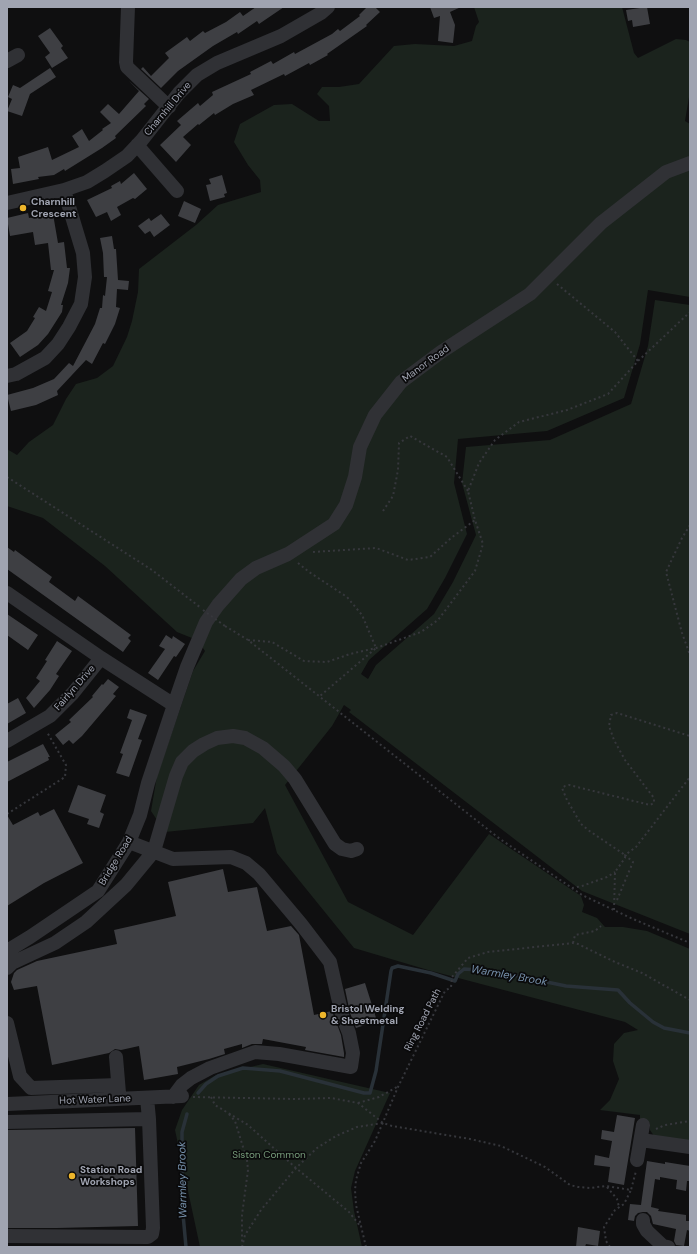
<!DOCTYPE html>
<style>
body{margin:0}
#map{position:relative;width:697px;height:1254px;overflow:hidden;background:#0f0f10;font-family:"DM Sans",sans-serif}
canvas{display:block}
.frame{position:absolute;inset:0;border:8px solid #a0a4b1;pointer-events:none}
</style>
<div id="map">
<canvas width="697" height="1254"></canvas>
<div class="frame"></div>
</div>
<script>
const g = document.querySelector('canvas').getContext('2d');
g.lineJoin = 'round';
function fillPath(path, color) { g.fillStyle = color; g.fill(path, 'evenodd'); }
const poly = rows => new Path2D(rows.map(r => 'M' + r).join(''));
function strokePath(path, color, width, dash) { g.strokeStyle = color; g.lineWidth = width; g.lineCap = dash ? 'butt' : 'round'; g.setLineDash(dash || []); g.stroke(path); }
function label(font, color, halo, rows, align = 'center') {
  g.font = font + ' "DM Sans",sans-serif'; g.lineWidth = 3.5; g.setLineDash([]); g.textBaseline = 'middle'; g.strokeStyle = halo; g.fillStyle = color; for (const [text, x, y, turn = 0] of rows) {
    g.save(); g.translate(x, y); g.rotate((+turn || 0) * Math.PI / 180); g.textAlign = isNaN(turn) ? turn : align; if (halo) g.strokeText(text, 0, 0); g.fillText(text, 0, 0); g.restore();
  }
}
fillPath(poly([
 [474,7,622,7,634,53,638,58,676,39,686,40,690,42,690,91,685,121,690,124,690,297,648,290,640,344,624,398,547,431,458,439,454,483,467,534,445,578,427,609,369,660,361,674,368,679,376,665,434,614,453,582,476,535,462,483,466,447,550,440,631,404,648,346,655,300,690,305,690,934,582,891,349,712,351,710,344,705,332,726,285,785,348,902,413,935,489,834,581,896,584,905,582,912,597,918,605,927,623,927,647,931,690,949,690,1142,654,1136,650,1130,650,1123,640,1120,640,1115,600,1110,610,1100,619,1079,613,1061,614,1044,624,1033,638,1030,625,1022,428,970,354,948,277,853,265,808,253,823,165,832,151,811,157,776,193,671,205,651,194,635,192,638,177,632,105,566,43,518,7,506,7,449,17,455,29,442,53,425,66,399,76,384,97,378,113,366,127,337,132,321,138,292,139,269,196,225,218,205,261,192,260,180,248,165,234,142,240,124,274,105,292,104,319,121,330,121,329,106,317,94,322,87,339,87,359,84,394,46,415,44,454,46,472,41,476,26,479,22],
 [263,1064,390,1093,355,1171,351,1188,354,1211,362,1247,200,1247,175,1130,182,1110,199,1085,216,1075]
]), '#1b231d');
strokePath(poly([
 [198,1093,206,1084,218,1076,243,1068,280,1071,364,1093,370,1093,376,1071,391,971,392,968,398,966,431,973,455,981,458,974,464,969,478,970,508,974,566,986,618,990,630,1003,653,1022,664,1028,690,1033],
 [186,1247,181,1192,182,1175,182,1132,187,1114]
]), '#293138', 3.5);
fillPath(poly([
 [256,7,284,7,259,24,257,21,238,34,237,32,213,46,178,71,161,88,141,69,143,67,151,76,169,58,165,53,187,37,190,41,203,31,205,33,226,22,240,12,243,16],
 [367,7,375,7,380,12,366,25,367,26,327,54,328,55,310,65,309,63,285,76,284,74,251,90,254,95,233,104,215,115,214,113,199,125,198,124,183,137,191,145,176,162,160,145,181,125,177,121,198,103,200,106,213,95,212,92,251,74,250,72,271,61,273,64,294,52,295,54,332,34,338,29,340,31,360,16,359,15],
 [430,7,461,7,450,12,455,25,453,43,438,41,440,16,434,18],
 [647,7,650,24,633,27,632,20,628,21,626,10],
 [50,28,63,46,61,48,68,58,52,68,45,57,50,53,38,36],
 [50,68,56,77,30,94,22,116,7,111,12,99,8,97,13,85,20,88],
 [129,81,149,99,144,104,146,106,115,136,116,138,102,148,65,171,64,169,54,175,38,177,39,179,13,184,11,169,20,168,18,157,48,147,52,160,79,147,72,136,82,129,89,141,103,130,102,129,111,123,100,112,108,104,119,114,139,91],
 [134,173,147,189,135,199,133,198,117,207,121,215,111,221,107,212,96,217,87,200,112,188,111,186,120,181,121,184],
 [222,175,227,193,224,194,225,197,210,201,206,185,211,184,209,179],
 [184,201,201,209,195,223,178,216],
 [28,213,29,218,53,214,58,243,64,242,67,268,70,268,68,283,61,305,63,305,62,312,48,334,38,345,20,357,10,343,27,331,35,318,33,317,39,307,46,311,52,292,48,291,54,270,51,270,48,243,35,245,33,232,10,236,7,218],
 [161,214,170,225,154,237,150,231,145,234,138,226,149,218,151,221],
 [112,236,114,249,116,249,118,280,129,281,128,290,117,289,116,307,120,308,115,324,105,344,103,343,92,364,86,360,57,391,58,395,36,405,11,411,7,395,33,388,54,379,69,363,73,366,95,324,100,308,102,308,103,295,105,296,107,277,104,277,103,253,100,238],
 [7,547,14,552,15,550,52,577,49,582,75,601,78,596,131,635,128,638,131,641,123,652,7,569],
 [7,614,38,635,28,650,7,635],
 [166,635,172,639,173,636,185,644,176,657,174,656,158,680,148,673,165,649,159,646],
 [57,641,72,651,56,674,59,676,50,690,34,708,26,698,40,681,36,678,47,661,45,660],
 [108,679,119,687,113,694,116,696,82,736,73,744,69,740,63,745,55,735,71,722,69,720,93,697,92,696,102,684,103,685],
 [18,698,26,713,7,724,7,704],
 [130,709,147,715,138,739,142,740,129,777,116,773,123,754,120,753,132,720,127,718],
 [43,744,50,757,48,757,49,760,7,782,7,762],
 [78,785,106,795,100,812,104,814,99,828,87,824,89,819,68,812],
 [54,809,83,863,44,883,7,906,7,815,13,825,38,812,40,816],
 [223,869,228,892,257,887,267,931,291,926,299,935,314,1015,332,1011,341,1035,344,1053,344,1057,305,1050,306,1047,263,1039,262,1044,252,1044,242,1048,242,1044,224,1049,225,1054,209,1059,177,1067,178,1074,144,1080,139,1046,121,1050,115,1049,109,1053,52,1065,37,986,14,990,11,982,14,973,17,970,37,961,117,944,114,930,176,916,168,882],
 [365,983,377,1021,356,1028,350,1013,345,989],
 [617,1115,635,1118,624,1185,608,1182,610,1167,594,1165,595,1155,609,1158,612,1141,601,1139,602,1130,614,1132],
 [135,1128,138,1226,57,1228,7,1228,7,1130],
 [647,1161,665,1164,665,1162,690,1166,690,1181,687,1181,686,1191,676,1189,677,1180,660,1177,660,1180,655,1179,651,1207,659,1209,658,1211,686,1215,686,1221,690,1221,690,1231,687,1230,684,1246,676,1245,674,1241,676,1229,653,1224,651,1216,647,1212,643,1212,638,1213,635,1216,634,1221,628,1220,630,1204,641,1205],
 [578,1227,600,1231,598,1246,586,1244,585,1247,576,1247]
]), '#3e3f43');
strokePath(poly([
 [557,284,615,332,638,361],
 [7,477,152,570,201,608],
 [383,511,393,496,398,470,399,443,410,436,447,457,468,491],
 [690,525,682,538,666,572,682,633,690,655],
 [313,552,376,548,408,560,430,557,451,538,475,520],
 [298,563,309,572,347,597,362,615,376,648,320,696],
 [225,626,248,640,500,839,572,888,582,895,633,919,690,943],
 [248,640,272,642,304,661,327,662,350,654,376,648,421,632,438,620,475,571,483,544,475,520,468,491,479,463,495,440,519,422,567,410,608,394,638,361,690,312],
 [7,814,65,777,66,765,47,732],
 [572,888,582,886,607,877,615,872],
 [617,900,633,862,625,855,636,847,690,777],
 [614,910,615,872,625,858,625,855,588,830,581,824,567,800,562,788,565,786,569,785,650,805,654,803,654,798,625,760,614,740,609,726,611,715,617,713,690,736],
 [573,943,575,935,595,931,601,926],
 [193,1097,295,1099,331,1098,358,1103,383,1123,392,1126,470,1139,501,1146,545,1167,570,1185,578,1187,590,1188,606,1186,631,1190,636,1171],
 [211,1097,215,1105,248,1125,296,1168,349,1212,361,1227],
 [358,1103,379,1097,397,1087],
 [229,1114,235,1121,247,1160,248,1170,242,1215,242,1244],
 [656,1129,665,1125,690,1121],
 [607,1187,617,1199,619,1207],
 [242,1247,245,1235,261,1210,296,1168,317,1148,336,1136,357,1127,383,1123],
 [366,1247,356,1205,355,1190,356,1180,361,1163,375,1141,398,1087,445,991,451,987,452,977,468,958,488,952,573,943,578,944,615,962,642,973,690,1000],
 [610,1247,606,1241,604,1227,615,1210,624,1204,631,1190]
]), '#36373c', 2, [2, 3]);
strokePath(poly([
 [128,7,126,62,127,67,169,107],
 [7,61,18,55],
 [137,145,177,191],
 [7,203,64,190,87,182,105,171,127,156,142,140,179,93,197,75,217,63,281,36,321,13,328,7],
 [7,376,16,374,45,358,58,344,69,327,81,304,85,277,83,253,64,190],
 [7,593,101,658,174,705],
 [7,741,50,716,73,693,101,658],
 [129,842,173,859,231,857,246,863,259,874,301,924,330,962,342,1015,349,1033,353,1053,351,1067,279,1054,255,1052,210,1068,191,1078,182,1085,173,1097],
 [7,951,30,937,98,891,129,842,140,815,148,783,174,705,187,667,206,622,218,605,241,579,256,568,288,554,334,524,346,505,355,477,360,447,375,415,401,382,441,352,530,294,601,223,666,172,690,163],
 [7,968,12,963,55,943,86,922,126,885,154,851,176,776,182,762,193,751,204,744,217,738,233,736,245,738,263,748,284,766,295,779,335,844,342,849,351,851,357,849],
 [7,1023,20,1076,31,1088,118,1085],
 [116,1057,119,1093],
 [7,1104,182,1096],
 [7,1122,149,1119],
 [641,1140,690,1147],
 [637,1160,643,1125],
 [643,1220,643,1224,647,1231,663,1246,668,1247],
 [7,1236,148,1237,152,1234,153,1228,149,1119,147,1098]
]), '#303135', 14);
strokePath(poly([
 [203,610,225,626]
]), '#36373c', 2, [2, 3]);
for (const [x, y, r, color] of [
 [23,208,4,"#edb52b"],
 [323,1015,4,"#edb52b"],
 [72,1176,4,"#edb52b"]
]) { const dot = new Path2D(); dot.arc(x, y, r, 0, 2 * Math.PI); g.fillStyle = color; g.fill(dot); strokePath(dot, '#0a0a0b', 1.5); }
label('10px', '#a0a4b1', '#0a0a0b', [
 ["Charnhill Drive",168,109,-50],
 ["Manor Road",426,364,-36],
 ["Fairlyn Drive",75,688,-49],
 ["Bridge Road",116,861,-59],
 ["Ring Road Path",423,1020,-63],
 ["Hot Water Lane",95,1100,-2]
]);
label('bold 10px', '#a0a4b1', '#0a0a0b', [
 ["Charnhill",31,202],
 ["Crescent",31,214],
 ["Bristol Welding",331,1009],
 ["& Sheetmetal",331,1021],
 ["Station Road",80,1170],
 ["Workshops",80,1182]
], 'left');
label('10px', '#779c7b', '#0a0a0b', [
 ["Siston Common",269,1155]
]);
label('italic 11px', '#7791ac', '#0a0a0b', [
 ["Warmley Brook",509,976,10],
 ["Warmley Brook",183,1180,-91]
]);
</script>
